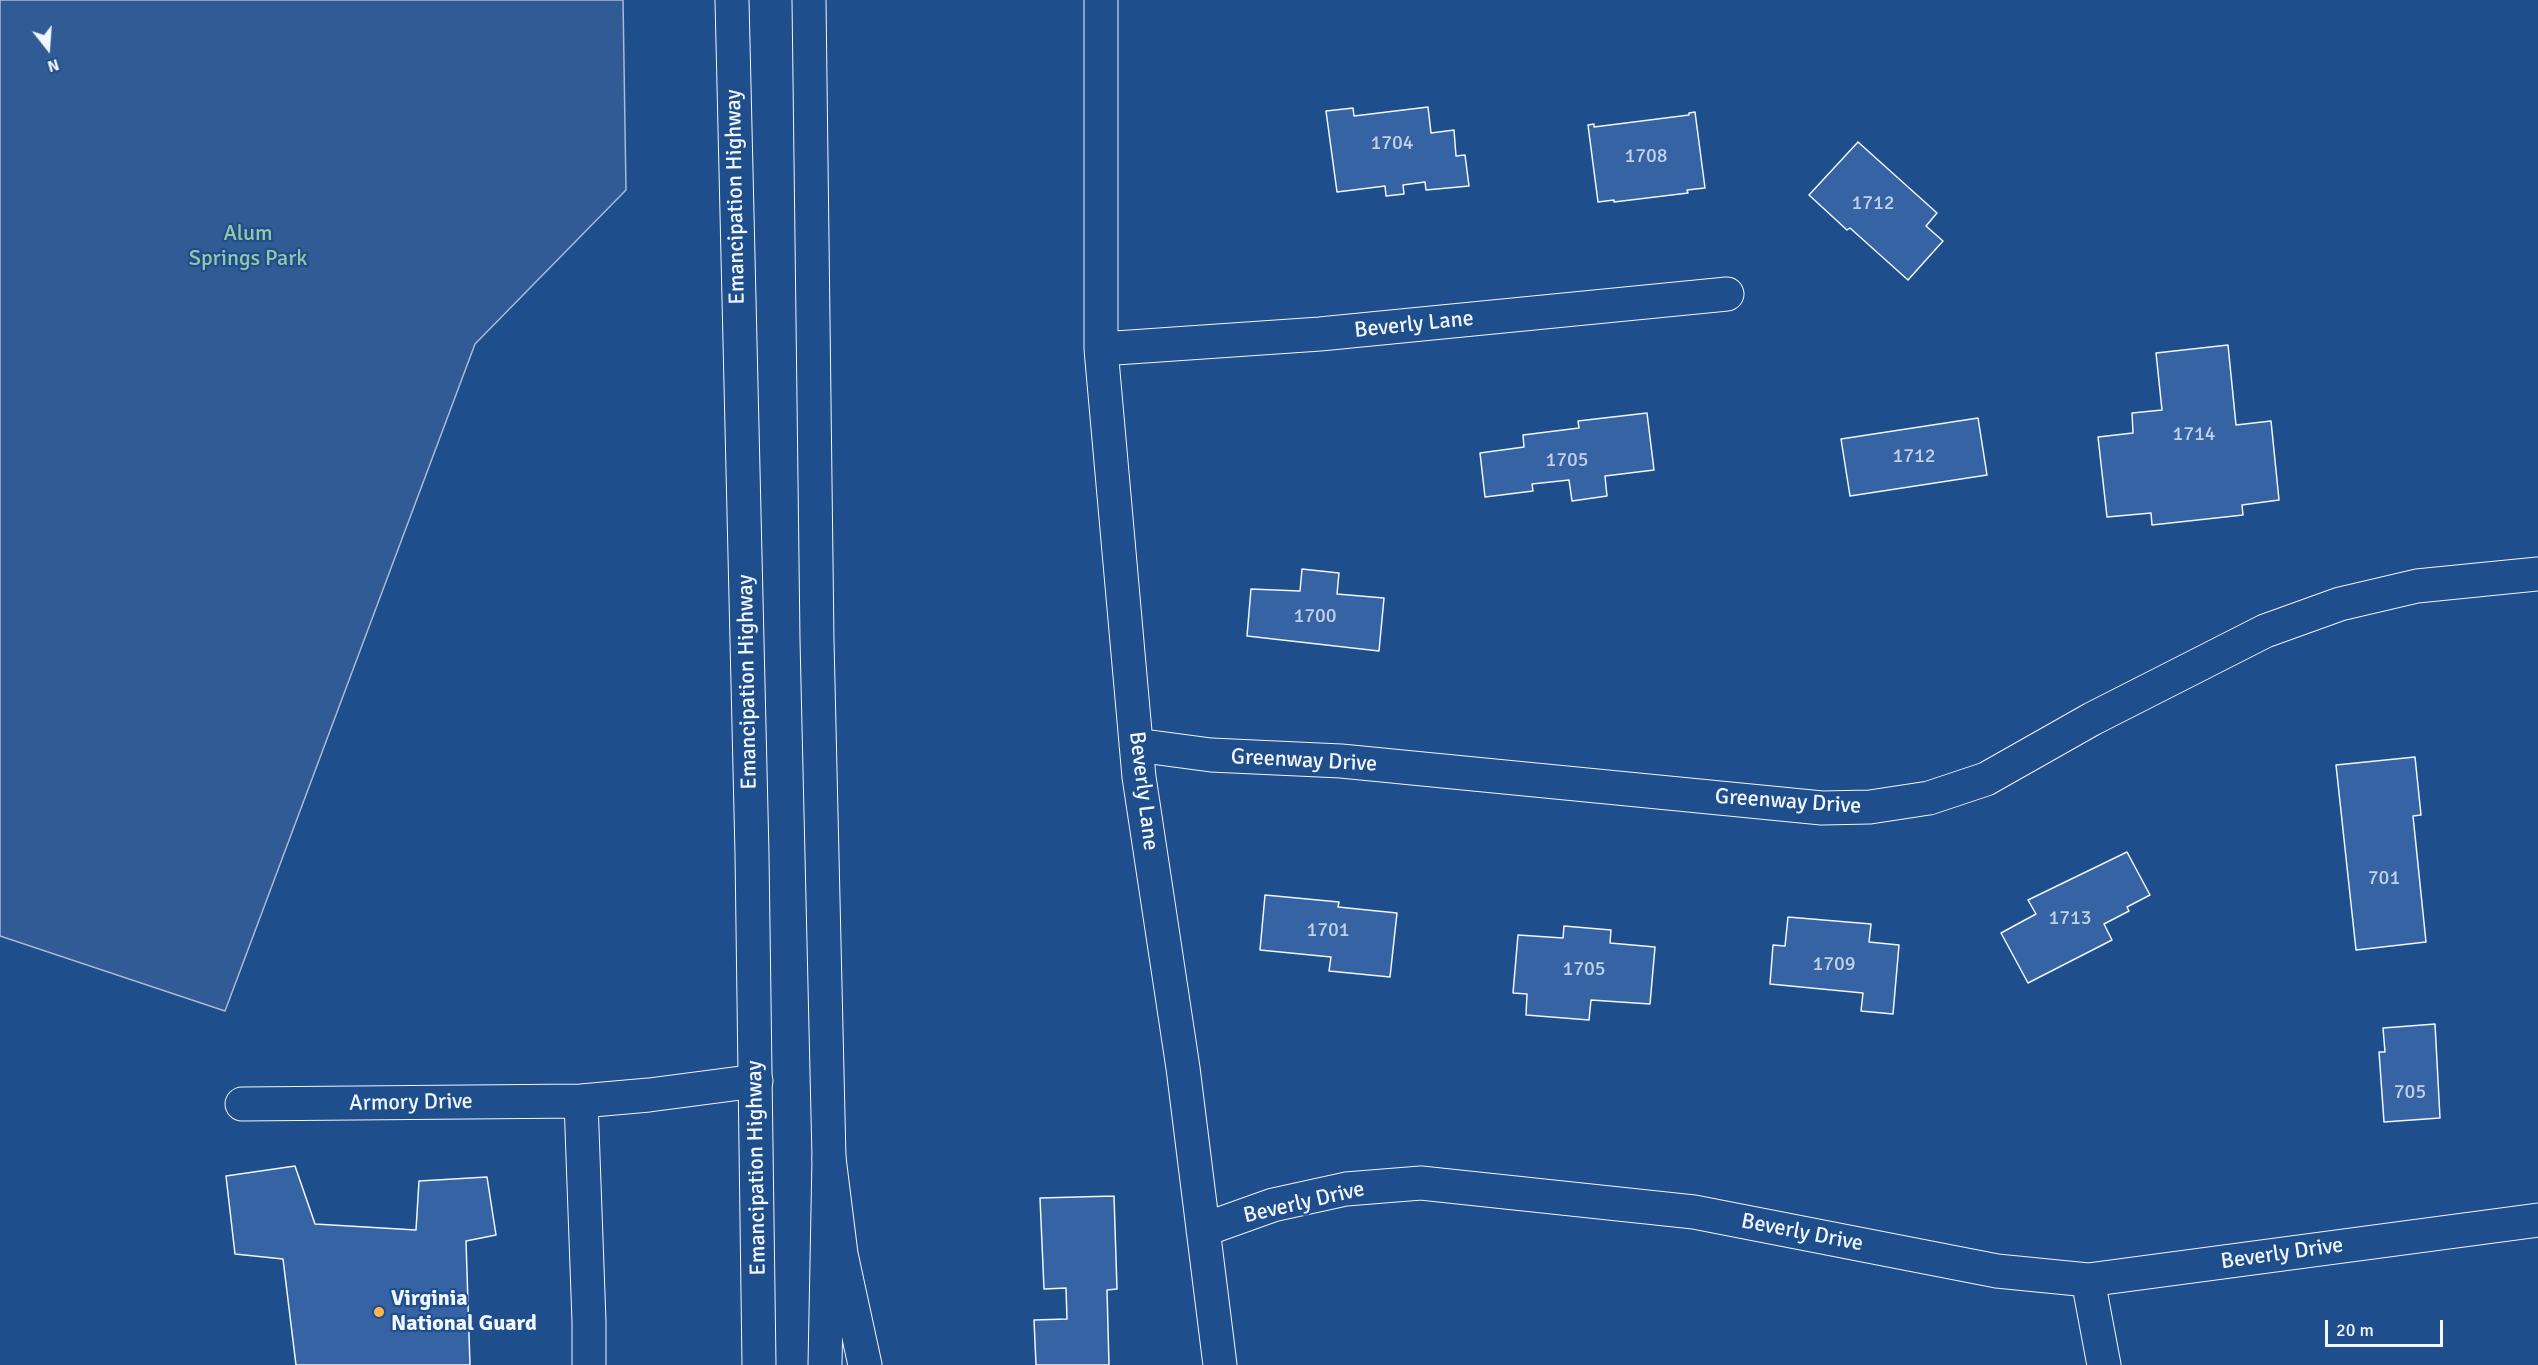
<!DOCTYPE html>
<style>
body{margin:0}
#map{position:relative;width:2538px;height:1365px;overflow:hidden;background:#1f4e8c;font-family:Signika,sans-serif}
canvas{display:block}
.north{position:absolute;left:18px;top:18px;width:60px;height:60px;-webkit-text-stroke:4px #1f4e8c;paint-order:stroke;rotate:163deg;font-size:16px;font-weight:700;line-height:24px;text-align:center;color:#f2f6ff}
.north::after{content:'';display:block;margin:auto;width:21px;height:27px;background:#f2f6ff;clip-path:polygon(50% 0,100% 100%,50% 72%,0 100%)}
.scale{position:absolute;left:2325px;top:1320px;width:118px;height:27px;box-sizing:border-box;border:3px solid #f2f6ff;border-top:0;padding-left:8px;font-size:18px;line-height:21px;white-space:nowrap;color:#f2f6ff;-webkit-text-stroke:4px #1f4e8c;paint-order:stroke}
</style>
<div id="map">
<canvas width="2538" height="1365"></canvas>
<div class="north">N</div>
<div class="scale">20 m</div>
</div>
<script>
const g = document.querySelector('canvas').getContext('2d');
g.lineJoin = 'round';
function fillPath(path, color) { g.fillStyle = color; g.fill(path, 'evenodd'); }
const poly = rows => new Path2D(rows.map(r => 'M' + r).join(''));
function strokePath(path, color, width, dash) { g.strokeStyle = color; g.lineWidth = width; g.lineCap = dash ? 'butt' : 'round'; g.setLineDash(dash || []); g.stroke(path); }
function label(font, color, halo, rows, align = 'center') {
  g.font = font + ' Signika,sans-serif'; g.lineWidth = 4.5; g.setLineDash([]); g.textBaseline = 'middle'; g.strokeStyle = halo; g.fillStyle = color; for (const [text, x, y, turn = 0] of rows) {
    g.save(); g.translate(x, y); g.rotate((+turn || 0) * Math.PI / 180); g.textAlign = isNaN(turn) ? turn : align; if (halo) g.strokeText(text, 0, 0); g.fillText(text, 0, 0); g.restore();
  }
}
const built = poly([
 [0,0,623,0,626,190,475,344,225,1011,0,936,0,0]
]);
fillPath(built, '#305b95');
strokePath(built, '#a8bbd7', 1.5);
const building = poly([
 [1428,107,1431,133,1454,130,1456,156,1465,155,1469,186,1426,190,1425,182,1403,185,1404,194,1386,196,1385,186,1337,192,1326,111,1353,108,1354,116,1428,107],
 [1695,112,1705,188,1687,190,1688,193,1614,202,1614,200,1598,202,1588,125,1594,124,1594,127,1689,115,1689,113,1695,112],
 [1858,142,1937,213,1926,226,1943,241,1908,280,1850,228,1847,230,1809,195,1858,142],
 [2228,345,2236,425,2271,421,2279,500,2242,505,2243,515,2152,525,2151,513,2107,517,2098,437,2133,433,2132,413,2162,410,2156,353,2228,345],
 [1647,413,1654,470,1605,476,1607,496,1572,501,1569,480,1532,484,1533,491,1485,497,1480,453,1524,447,1523,435,1579,428,1578,421,1647,413],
 [1978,418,1987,475,1850,496,1841,439,1978,418],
 [1302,569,1339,573,1337,594,1384,598,1379,651,1247,636,1251,589,1300,591,1302,569],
 [2415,757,2421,815,2413,816,2426,942,2356,950,2336,765,2415,757],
 [2127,852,2150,895,2127,907,2129,911,2104,924,2112,940,2028,983,2001,933,2036,914,2028,900,2127,852],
 [1265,895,1339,902,1338,907,1397,913,1390,977,1329,971,1331,957,1260,950,1265,895],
 [1788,917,1871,924,1869,942,1899,945,1893,1014,1861,1011,1863,993,1770,984,1773,945,1785,946,1788,917],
 [1564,926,1611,930,1610,943,1655,947,1650,1004,1591,1000,1589,1020,1526,1015,1527,994,1513,993,1518,935,1563,938,1564,926],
 [2435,1024,2440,1118,2384,1122,2379,1052,2385,1052,2383,1028,2435,1024],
 [295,1166,315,1224,416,1230,419,1181,487,1177,496,1235,466,1241,470,1365,296,1365,283,1259,235,1254,226,1176,295,1166],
 [1114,1196,1117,1289,1107,1290,1109,1365,1036,1365,1034,1320,1067,1319,1066,1288,1044,1289,1040,1198,1114,1196]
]);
fillPath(building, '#3563a3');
strokePath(building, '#f2f6ff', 1.5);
const minor = poly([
 [1101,0,1101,349,1139,777,1183,1068,1220,1365],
 [1101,349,1320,334,1727,294],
 [1136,745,1211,755,1341,761,1822,808,1870,807,1929,798,1986,779,2092,719,2265,631,2340,604,2417,586,2538,574],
 [581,1101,589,1322,589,1365],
 [242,1104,581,1101,649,1095,756,1081],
 [1203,1230,1273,1205,1346,1189,1421,1183,1694,1212,1997,1271,2088,1280,2538,1220],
 [2088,1280,2104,1365]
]);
const major = poly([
 [732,0,752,854,759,1365],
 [809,0,817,640,829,1158,825,1365]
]);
const highway = poly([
 [829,1158,841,1254,865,1365]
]);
strokePath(minor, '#f2f6ff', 35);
strokePath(major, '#f2f6ff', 35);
strokePath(highway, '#f2f6ff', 35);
strokePath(minor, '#1f4e8c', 33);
strokePath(major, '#1f4e8c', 33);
strokePath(highway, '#1f4e8c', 33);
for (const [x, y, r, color] of [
 [379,1312,6,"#ffb74d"]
]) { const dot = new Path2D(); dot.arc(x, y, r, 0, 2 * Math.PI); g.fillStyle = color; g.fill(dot); strokePath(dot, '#1f4e8c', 2); }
label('20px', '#c3d1e8', null, [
 ["1704",1392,144],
 ["1708",1646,157],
 ["1712",1873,204],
 ["1714",2194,435],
 ["1712",1914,457],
 ["1705",1567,461],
 ["1700",1315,617],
 ["701",2384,879],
 ["1713",2070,919],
 ["1701",1328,931],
 ["1709",1834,965],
 ["1705",1584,970],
 ["705",2410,1093]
]);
label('22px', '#f2f6ff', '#1f4e8c', [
 ["Emancipation Highway",736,197,-91],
 ["Beverly Lane",1414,325,-6],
 ["Emancipation Highway",748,682,-91],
 ["Greenway Drive",1304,761,3],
 ["Beverly Lane",1143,791,83],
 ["Greenway Drive",1788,802,4],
 ["Armory Drive",411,1103,-1],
 ["Emancipation Highway",757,1168,-91],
 ["Beverly Drive",1304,1203,-13],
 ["Beverly Drive",1802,1233,11],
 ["Beverly Drive",2282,1254,-8]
]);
label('22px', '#97c8a6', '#1f4e8c', [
 ["Alum",248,234],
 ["Springs Park",248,259]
]);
label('bold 22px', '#f2f6ff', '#1f4e8c', [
 ["Virginia",391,1299],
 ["National Guard",391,1324]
], 'left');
</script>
